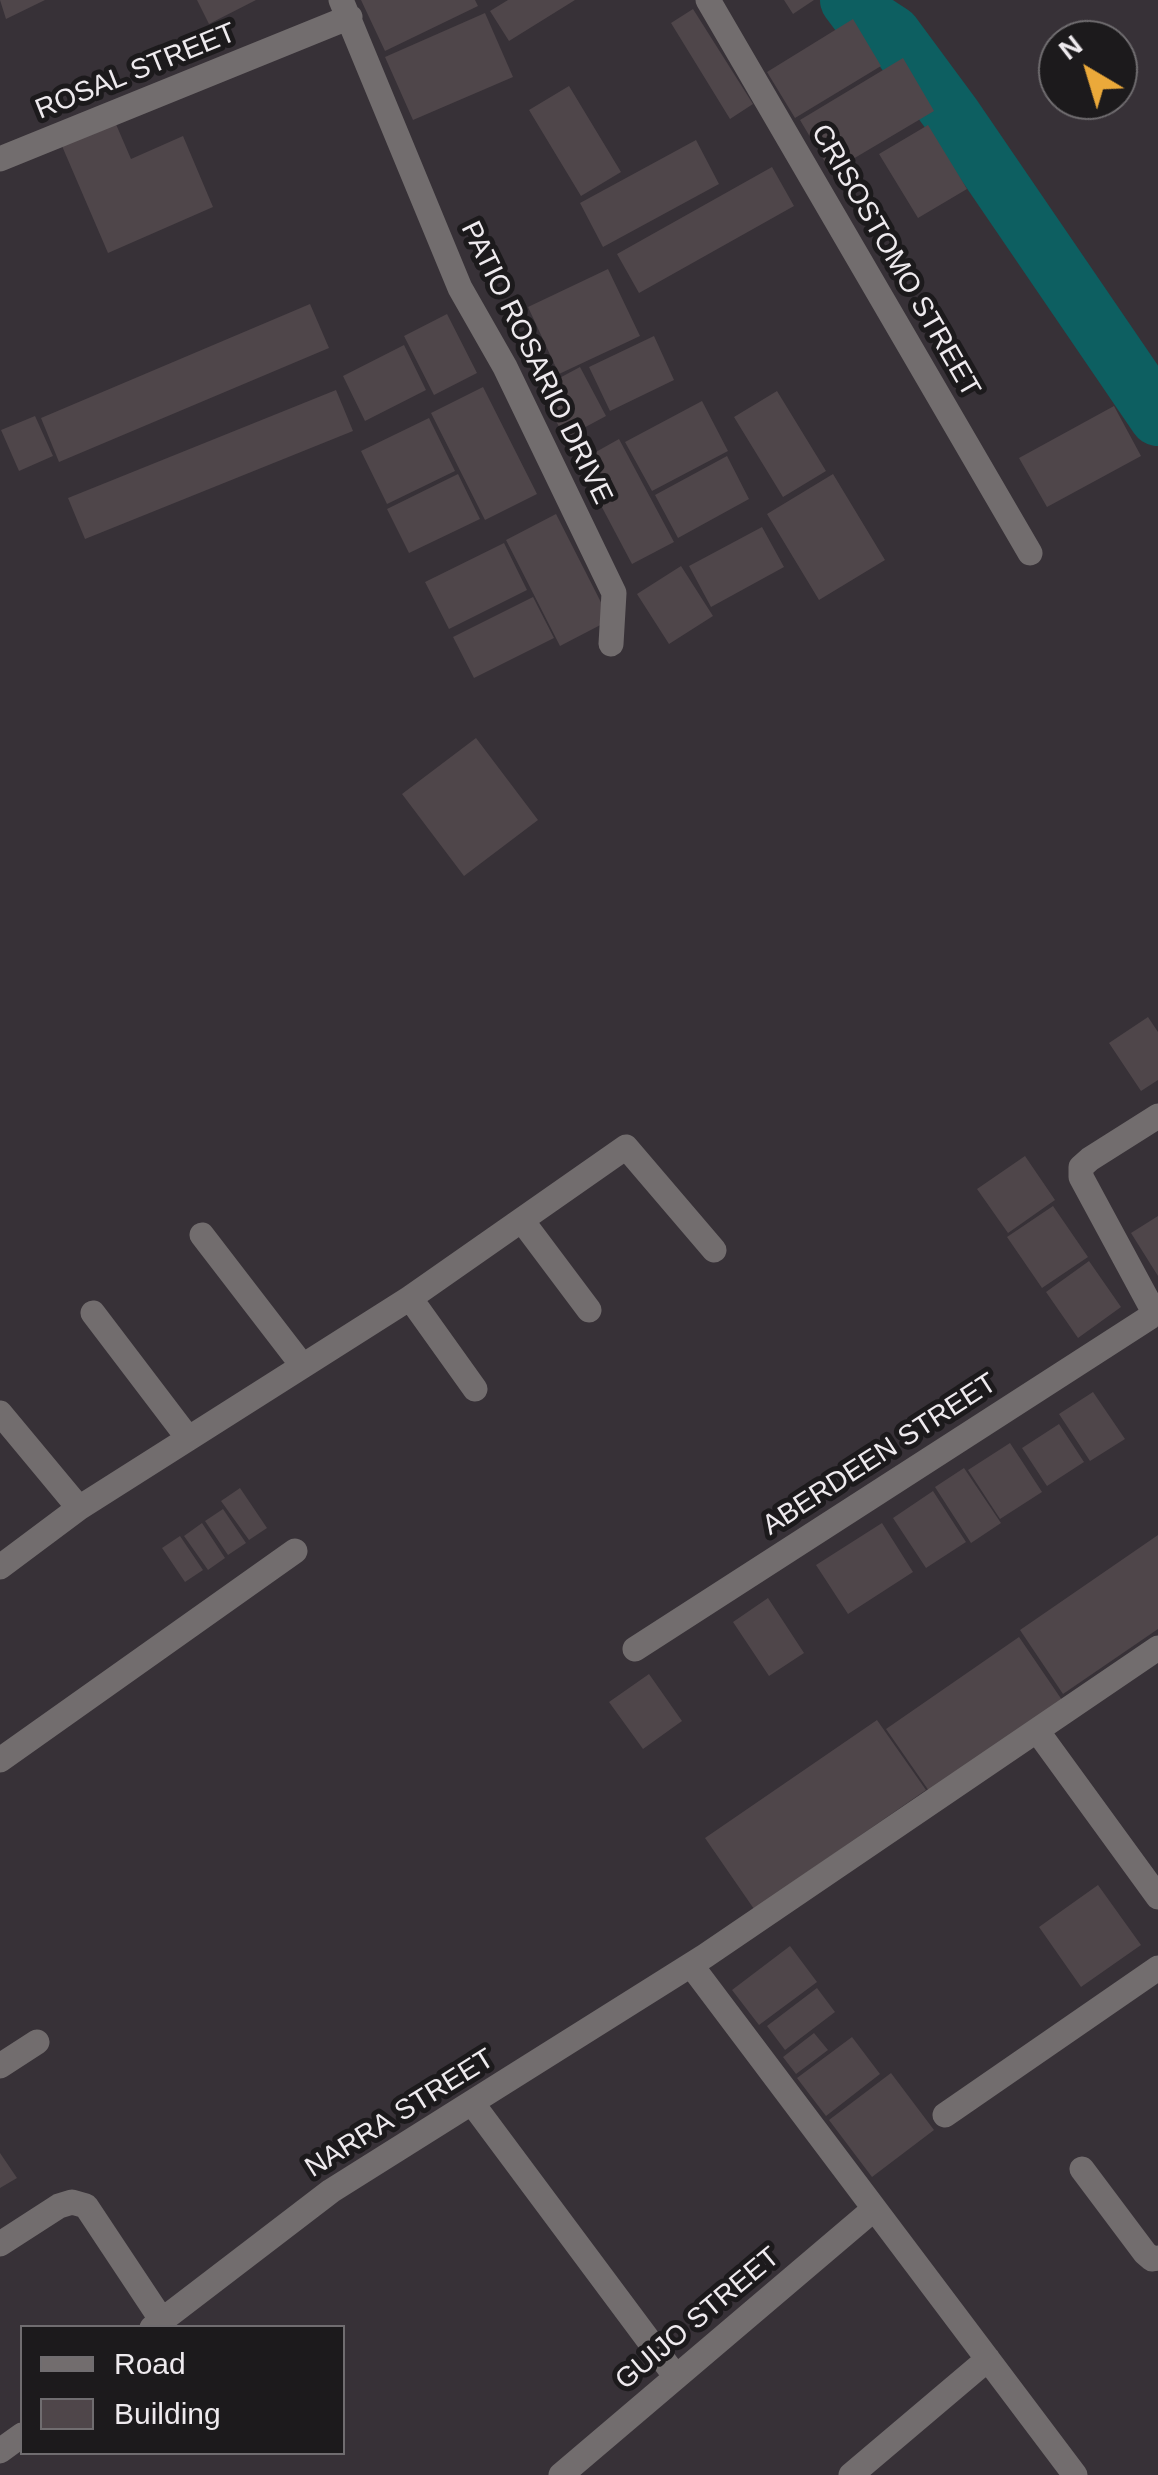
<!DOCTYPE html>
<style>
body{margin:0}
#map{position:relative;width:1158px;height:2475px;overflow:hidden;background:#373137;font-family:Arial,sans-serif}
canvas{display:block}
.legend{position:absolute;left:20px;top:2325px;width:325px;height:130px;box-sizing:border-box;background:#1c1a1c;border:2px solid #706d70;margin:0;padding:12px 18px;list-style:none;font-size:30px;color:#eeeaee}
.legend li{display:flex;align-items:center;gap:20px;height:50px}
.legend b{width:50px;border:2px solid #706d70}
.north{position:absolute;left:1038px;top:20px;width:100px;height:100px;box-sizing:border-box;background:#1c1a1c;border:2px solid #706d70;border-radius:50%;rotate:322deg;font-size:28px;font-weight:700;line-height:40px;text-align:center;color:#eeeaee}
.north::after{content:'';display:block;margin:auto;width:35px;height:45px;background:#eba93a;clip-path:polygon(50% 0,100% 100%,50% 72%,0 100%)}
</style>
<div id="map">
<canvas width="1158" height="2475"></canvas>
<ul class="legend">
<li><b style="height:12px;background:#726d6e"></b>Road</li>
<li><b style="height:28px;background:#4f464a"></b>Building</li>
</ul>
<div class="north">N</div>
</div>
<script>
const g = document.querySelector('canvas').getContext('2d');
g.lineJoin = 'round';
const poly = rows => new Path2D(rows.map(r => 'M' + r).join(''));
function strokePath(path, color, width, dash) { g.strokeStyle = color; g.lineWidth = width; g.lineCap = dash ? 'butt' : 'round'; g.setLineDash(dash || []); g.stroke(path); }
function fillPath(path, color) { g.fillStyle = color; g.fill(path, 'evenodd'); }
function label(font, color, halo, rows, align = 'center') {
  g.font = font + ' Arial,sans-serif'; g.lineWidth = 10; g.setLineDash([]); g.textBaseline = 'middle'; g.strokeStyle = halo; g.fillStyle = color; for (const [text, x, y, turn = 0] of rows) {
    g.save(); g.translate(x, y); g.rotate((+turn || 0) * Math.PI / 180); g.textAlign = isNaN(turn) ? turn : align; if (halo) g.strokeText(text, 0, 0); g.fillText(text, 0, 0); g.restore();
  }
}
strokePath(poly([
 [849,0,858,12,892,34,954,118,1158,417]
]), '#0d5f61', 58);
fillPath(poly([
 [0,0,45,0,6,19],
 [197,0,256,0,209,24],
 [361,0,475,0,478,6,385,51],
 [508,0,575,0,509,41,490,11],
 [784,0,814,0,793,14],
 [693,9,753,104,730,119,671,23],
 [485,13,513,77,413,120,385,57],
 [853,19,881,66,795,118,767,72],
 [903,58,934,111,831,172,800,120],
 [569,86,621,172,581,196,529,110],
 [115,122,131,159,183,136,213,207,108,253,62,146],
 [928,125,967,189,918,218,879,154],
 [696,140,719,184,603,247,580,203],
 [772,167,794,206,639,293,617,254],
 [608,269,640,336,559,374,528,307],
 [310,304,329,348,59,462,41,418],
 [447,314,477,373,434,395,404,336],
 [654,336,674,380,610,411,589,367],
 [404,345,426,390,365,421,343,376],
 [580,367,606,416,565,438,539,389],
 [483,387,537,494,485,520,431,413],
 [336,390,353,431,85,539,68,498],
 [777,391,826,471,783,497,734,417],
 [702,401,728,451,652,491,625,442],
 [1114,406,1141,456,1047,507,1019,458],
 [35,416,53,456,19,471,1,430],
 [429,418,455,471,387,504,361,451],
 [619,439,674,542,632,564,578,462],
 [727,456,749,499,678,538,655,495],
 [458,474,480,519,409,553,387,509],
 [833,474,885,560,819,600,767,514],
 [556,514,610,620,560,646,506,540],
 [762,527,784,567,711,607,689,566],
 [504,543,527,590,449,629,425,582],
 [681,566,713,616,669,644,637,594],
 [533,597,554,638,474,678,453,637],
 [476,738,538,820,464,876,402,794],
 [1148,1017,1158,1032,1158,1080,1141,1091,1109,1043],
 [1025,1156,1055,1200,1008,1233,977,1189],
 [1053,1206,1088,1257,1042,1288,1007,1237],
 [1158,1216,1158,1276,1131,1233],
 [1089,1261,1121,1307,1078,1338,1046,1292],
 [1093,1392,1125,1439,1090,1461,1059,1414],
 [1059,1424,1084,1462,1047,1486,1022,1448],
 [1010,1443,1042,1492,1000,1519,968,1470],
 [964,1468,1001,1523,971,1543,935,1487],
 [240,1488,267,1528,249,1540,221,1501],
 [933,1491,966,1542,926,1568,893,1518],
 [223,1509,246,1543,228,1555,205,1521],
 [202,1523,225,1558,208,1570,184,1536],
 [882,1523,913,1572,848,1614,816,1565],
 [1158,1535,1158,1629,1063,1694,1020,1630],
 [180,1536,203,1570,185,1582,162,1548],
 [768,1598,804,1653,769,1676,733,1622],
 [1019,1637,1062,1700,929,1791,886,1729],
 [649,1674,682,1721,643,1749,609,1702],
 [877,1720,926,1790,754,1909,705,1838],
 [1098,1885,1141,1945,1081,1987,1039,1927],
 [790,1946,817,1982,759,2025,732,1990],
 [817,1988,835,2012,785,2050,767,2026],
 [814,2033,828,2050,796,2074,783,2057],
 [852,2037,880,2074,826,2116,797,2078],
 [891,2073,934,2130,872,2177,829,2120],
 [0,2153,17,2178,0,2188]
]), '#4f464a');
strokePath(poly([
 [341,0,460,288,505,367,614,593,611,644],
 [708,0,1030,553],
 [0,159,350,17],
 [523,1222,589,1310],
 [202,1235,302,1365],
 [410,1298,475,1389],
 [93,1313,188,1438],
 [1155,1314,1081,1177,1081,1167,1090,1159,1158,1116],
 [0,1413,79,1508],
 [0,1567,79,1508,410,1298,626,1147,714,1250],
 [635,1649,1158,1312],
 [1038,1732,1158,1897],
 [0,1760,295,1551],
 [691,1965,1075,2475],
 [0,2066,37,2042],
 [472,2103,676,2377],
 [945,2115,1158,1968],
 [1082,2169,1145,2253,1152,2259,1158,2258],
 [0,2244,59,2206,72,2202,86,2206,161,2319],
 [152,2328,331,2191,705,1956,1158,1648],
 [0,2451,22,2435],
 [561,2475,874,2209],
 [851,2475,988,2359]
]), '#726d6e', 25);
label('28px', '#eeeaee', '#1c1a1c', [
 ["ROSAL STREET",136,72,-22],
 ["CRISOSTOMO STREET",895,261,60],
 ["PATIO ROSARIO DRIVE",536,363,64],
 ["ABERDEEN STREET",880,1455,-33],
 ["NARRA STREET",400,2114,-32],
 ["GUIJO STREET",698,2319,-40]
]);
</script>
